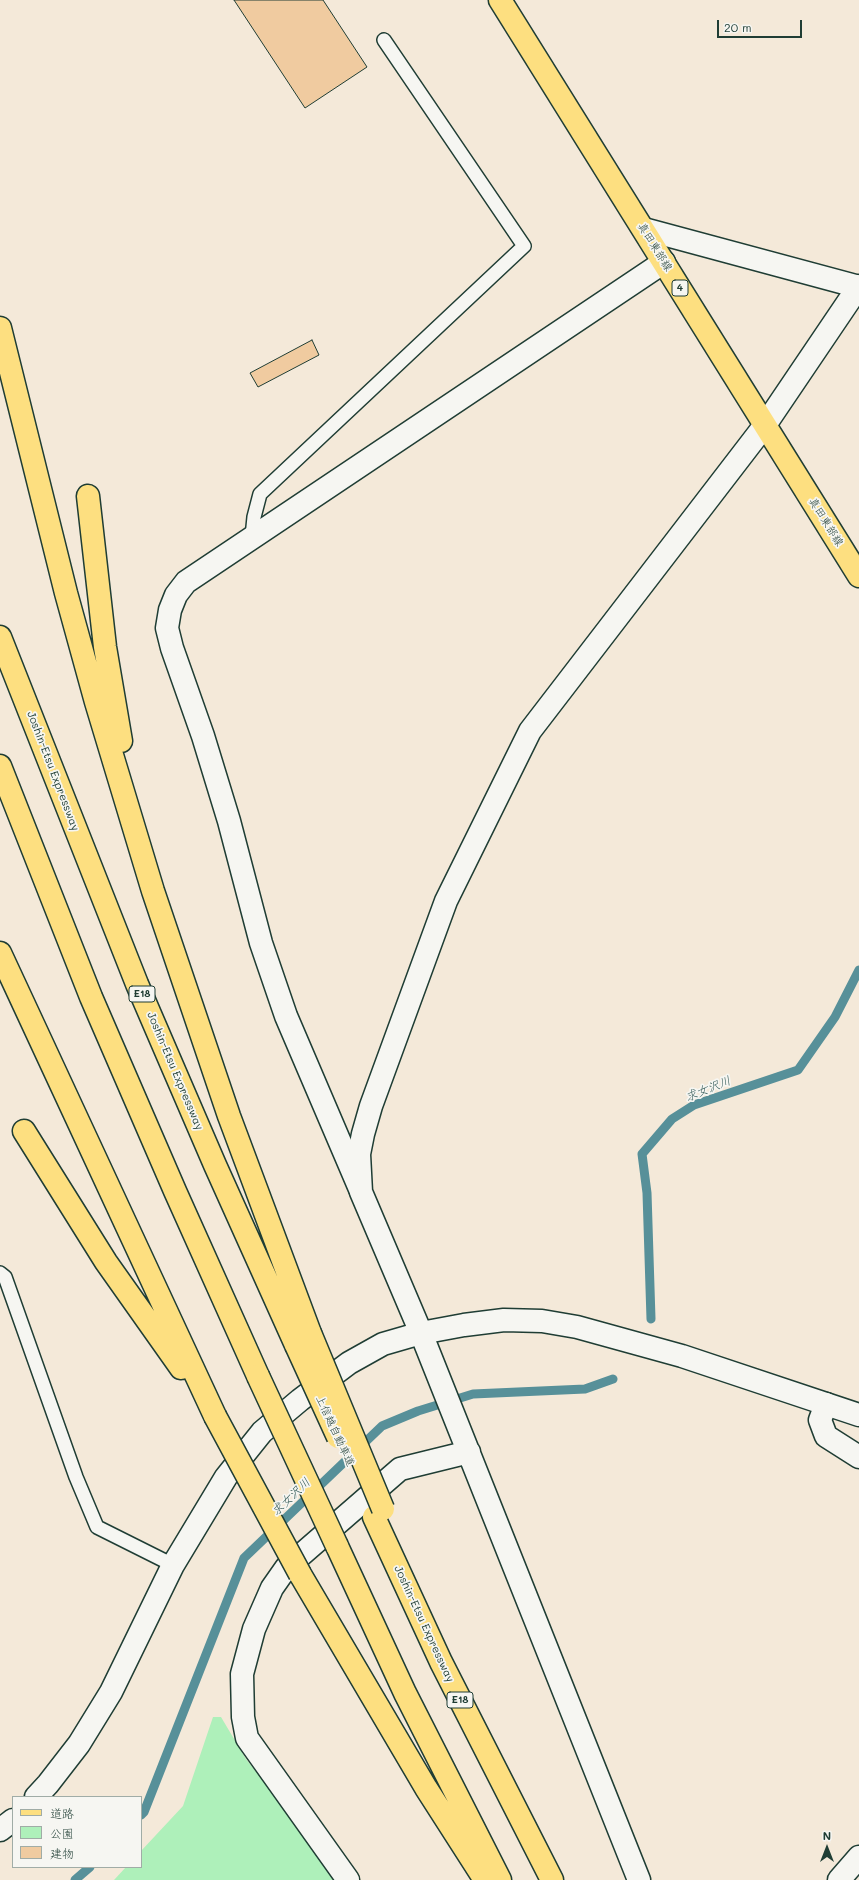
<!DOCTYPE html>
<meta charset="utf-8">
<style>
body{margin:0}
#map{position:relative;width:859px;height:1880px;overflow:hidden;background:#f4e9d9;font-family:Mali,"Klee One",sans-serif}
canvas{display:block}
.legend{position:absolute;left:12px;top:1796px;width:130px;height:72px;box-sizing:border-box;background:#f6f6f2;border:1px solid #a0aca6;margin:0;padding:5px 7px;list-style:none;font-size:12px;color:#1f3d34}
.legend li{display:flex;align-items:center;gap:8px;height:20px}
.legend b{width:20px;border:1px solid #a0aca6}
.north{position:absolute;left:807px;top:1828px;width:40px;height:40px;-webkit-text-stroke:3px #f6f6f2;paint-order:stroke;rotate:0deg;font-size:11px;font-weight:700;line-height:16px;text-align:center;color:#1f3d34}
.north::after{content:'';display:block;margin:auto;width:14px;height:18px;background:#1f3d34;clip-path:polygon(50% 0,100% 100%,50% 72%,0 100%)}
.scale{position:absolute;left:717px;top:20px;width:85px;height:18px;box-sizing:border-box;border:2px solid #1f3d34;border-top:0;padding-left:5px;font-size:12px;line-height:14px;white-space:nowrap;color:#1f3d34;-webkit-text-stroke:3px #f6f6f2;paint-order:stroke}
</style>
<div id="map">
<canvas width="859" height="1880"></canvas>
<ul class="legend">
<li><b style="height:5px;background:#fddf80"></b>道路</li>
<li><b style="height:11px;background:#aef0ba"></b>公園</li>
<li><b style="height:11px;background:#f0cba0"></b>建物</li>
</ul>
<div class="north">N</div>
<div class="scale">20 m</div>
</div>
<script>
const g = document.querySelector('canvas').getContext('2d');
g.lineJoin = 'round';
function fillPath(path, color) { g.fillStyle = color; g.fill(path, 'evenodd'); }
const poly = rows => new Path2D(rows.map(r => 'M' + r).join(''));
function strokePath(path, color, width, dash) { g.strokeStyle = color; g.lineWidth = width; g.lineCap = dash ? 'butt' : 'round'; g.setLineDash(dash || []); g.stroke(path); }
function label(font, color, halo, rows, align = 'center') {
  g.font = font + ' Mali,"Klee One",sans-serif'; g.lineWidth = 3.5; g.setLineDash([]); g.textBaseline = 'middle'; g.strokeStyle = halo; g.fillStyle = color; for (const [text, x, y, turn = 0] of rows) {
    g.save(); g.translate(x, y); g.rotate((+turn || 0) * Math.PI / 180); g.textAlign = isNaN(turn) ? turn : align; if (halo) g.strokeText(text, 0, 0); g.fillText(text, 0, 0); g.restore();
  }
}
fillPath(poly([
 [213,1717,221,1717,246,1759,342,1880,114,1880,126,1867,141,1867,141,1851,183,1806]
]), '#aef0ba');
strokePath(poly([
 [651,1319,647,1193,642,1154,672,1119,694,1105,798,1070,835,1017,859,970],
 [141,1815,144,1812,244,1558,382,1426,418,1411,473,1394,585,1389,613,1379],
 [75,1880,90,1867]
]), '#579099', 9);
const building = poly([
 [234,0,323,0,367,67,305,108,234,0],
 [312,340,319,355,258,387,250,373,312,340]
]);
fillPath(building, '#f0cba0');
strokePath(building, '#1f3d34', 1);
const service = poly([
 [252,537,254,517,260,494,524,246,384,40],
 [0,1273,5,1277,76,1477,97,1527,173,1565]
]);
const minor = poly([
 [644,229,859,287],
 [765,425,859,286],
 [360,1189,286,1016,261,943,229,821,203,736,172,648,167,628,170,610,176,595,186,582,664,262],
 [421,1333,639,1880],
 [826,1404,820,1420,826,1436,859,1457],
 [348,1880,247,1738,243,1717,242,1674,254,1629,272,1588,286,1568,400,1469,469,1452],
 [839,1880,859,1857]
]);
const tertiary = poly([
 [421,1333,361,1192,359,1154,363,1134,371,1106,446,901,530,731,765,425],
 [36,1797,48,1784,79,1744,111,1692,173,1565,226,1477,262,1432,300,1400,349,1363,383,1344,421,1333,464,1325,504,1320,542,1321,577,1327,682,1356,859,1415],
 [0,1830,13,1820]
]);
const primary = poly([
 [500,0,859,576]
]);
const motorway = poly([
 [0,328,66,593,96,702,153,891,229,1116,310,1333],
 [88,496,105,647,121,741],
 [0,637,137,984,215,1165,296,1345],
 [0,766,91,997,175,1191,258,1376],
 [0,953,215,1416],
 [24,1131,106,1262,181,1368],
 [374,1517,441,1662,552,1880],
 [337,1546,405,1693,500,1880],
 [300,1574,426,1788,485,1880]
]);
strokePath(service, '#1f3d34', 16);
strokePath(minor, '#1f3d34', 25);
strokePath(tertiary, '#1f3d34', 25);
strokePath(primary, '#1f3d34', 25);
strokePath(motorway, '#1f3d34', 25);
strokePath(service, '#f6f6f2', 13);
strokePath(minor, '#f6f6f2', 22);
strokePath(tertiary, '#f6f6f2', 22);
strokePath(primary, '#fddf80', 22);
strokePath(motorway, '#fddf80', 22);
const motorwayBridge = poly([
 [310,1333,383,1509],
 [296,1345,338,1437],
 [258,1376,337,1546],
 [215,1416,300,1574]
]);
strokePath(motorwayBridge, '#1f3d34', 25, []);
strokePath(motorwayBridge, '#fddf80', 22);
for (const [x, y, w] of [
 [680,288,16],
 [142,994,26],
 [460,1700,26]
]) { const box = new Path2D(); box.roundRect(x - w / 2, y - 8, w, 16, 3); g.fillStyle = '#f6f6f2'; g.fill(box); strokePath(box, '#1f3d34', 1); }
label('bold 10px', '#1f3d34', null, [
 ["4",680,288],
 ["E18",142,994],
 ["E18",460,1700]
]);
label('11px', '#1f3d34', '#f6f6f2', [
 ["真田東部線",655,247,58],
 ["真田東部線",826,522,58],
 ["Joshin-Etsu Expressway",53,771,69],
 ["Joshin-Etsu Expressway",175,1071,67],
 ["上信越自動車道",335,1431,65],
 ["Joshin-Etsu Expressway",424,1624,65]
]);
label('italic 12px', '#325956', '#f6f6f2', [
 ["求女沢川",708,1089,-22],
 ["求女沢川",291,1497,-44]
]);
</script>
